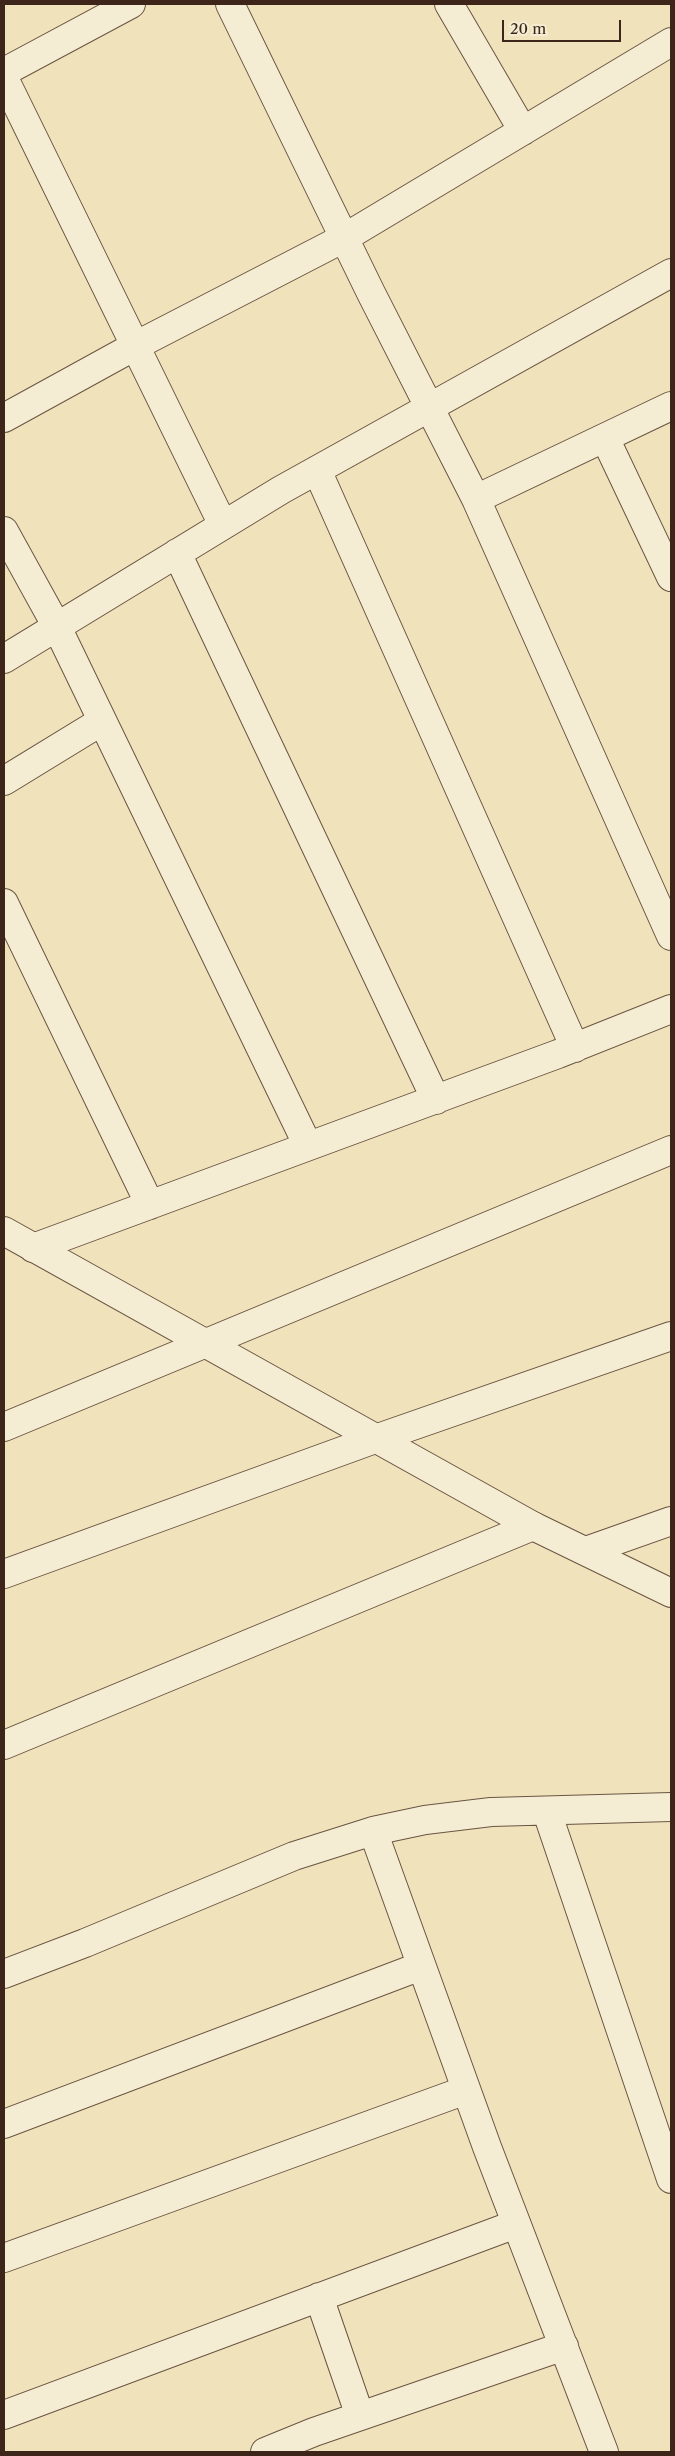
<!DOCTYPE html>
<style>
body{margin:0}
#map{position:relative;width:675px;height:2456px;overflow:hidden;background:#f0e3bc;font-family:"Libre Caslon Text",serif}
canvas{display:block}
.frame{position:absolute;inset:0;border:5px solid #3e2519;pointer-events:none}
.scale{position:absolute;left:502px;top:20px;width:119px;height:22px;box-sizing:border-box;border:2px solid #3e2519;border-top:0;padding-left:6px;font-size:15px;line-height:18px;white-space:nowrap;color:#3e2519;-webkit-text-stroke:4px #f5edd3;paint-order:stroke}
</style>
<div id="map">
<canvas width="675" height="2456"></canvas>
<div class="frame"></div>
<div class="scale">20 m</div>
</div>
<script>
const g = document.querySelector('canvas').getContext('2d');
g.lineJoin = 'round';
const poly = rows => new Path2D(rows.map(r => 'M' + r).join(''));
function strokePath(path, color, width, dash) { g.strokeStyle = color; g.lineWidth = width; g.lineCap = dash ? 'butt' : 'round'; g.setLineDash(dash || []); g.stroke(path); }
const minor = poly([
 [230,4,371,293,476,499,671,936],
 [449,4,523,131],
 [4,72,131,4],
 [4,78,223,525],
 [4,418,135,346,344,238,671,42],
 [605,438,671,577],
 [317,470,575,1048],
 [476,499,671,406],
 [4,531,57,627,308,1146],
 [177,553,436,1100],
 [4,659,281,490,671,273],
 [4,781,102,721],
 [4,903,150,1205],
 [33,1248,558,1054,671,1009],
 [4,1427,671,1150],
 [586,1551,671,1521],
 [4,1574,375,1439,671,1336],
 [4,1745,533,1526],
 [547,1812,671,2179],
 [373,1831,487,2147,604,2452],
 [4,1974,85,1943,294,1856,373,1831,425,1820,491,1812,671,1807],
 [4,2124,421,1966],
 [4,2258,466,2090],
 [319,2297,360,2416],
 [4,2415,516,2224],
 [265,2452,314,2432,564,2346]
]);
const tertiary = poly([
 [4,1231,533,1526,671,1593]
]);
strokePath(minor, '#6a5442', 30);
strokePath(tertiary, '#6a5442', 30);
strokePath(minor, '#f5edd3', 28);
strokePath(tertiary, '#f5edd3', 28);
</script>
